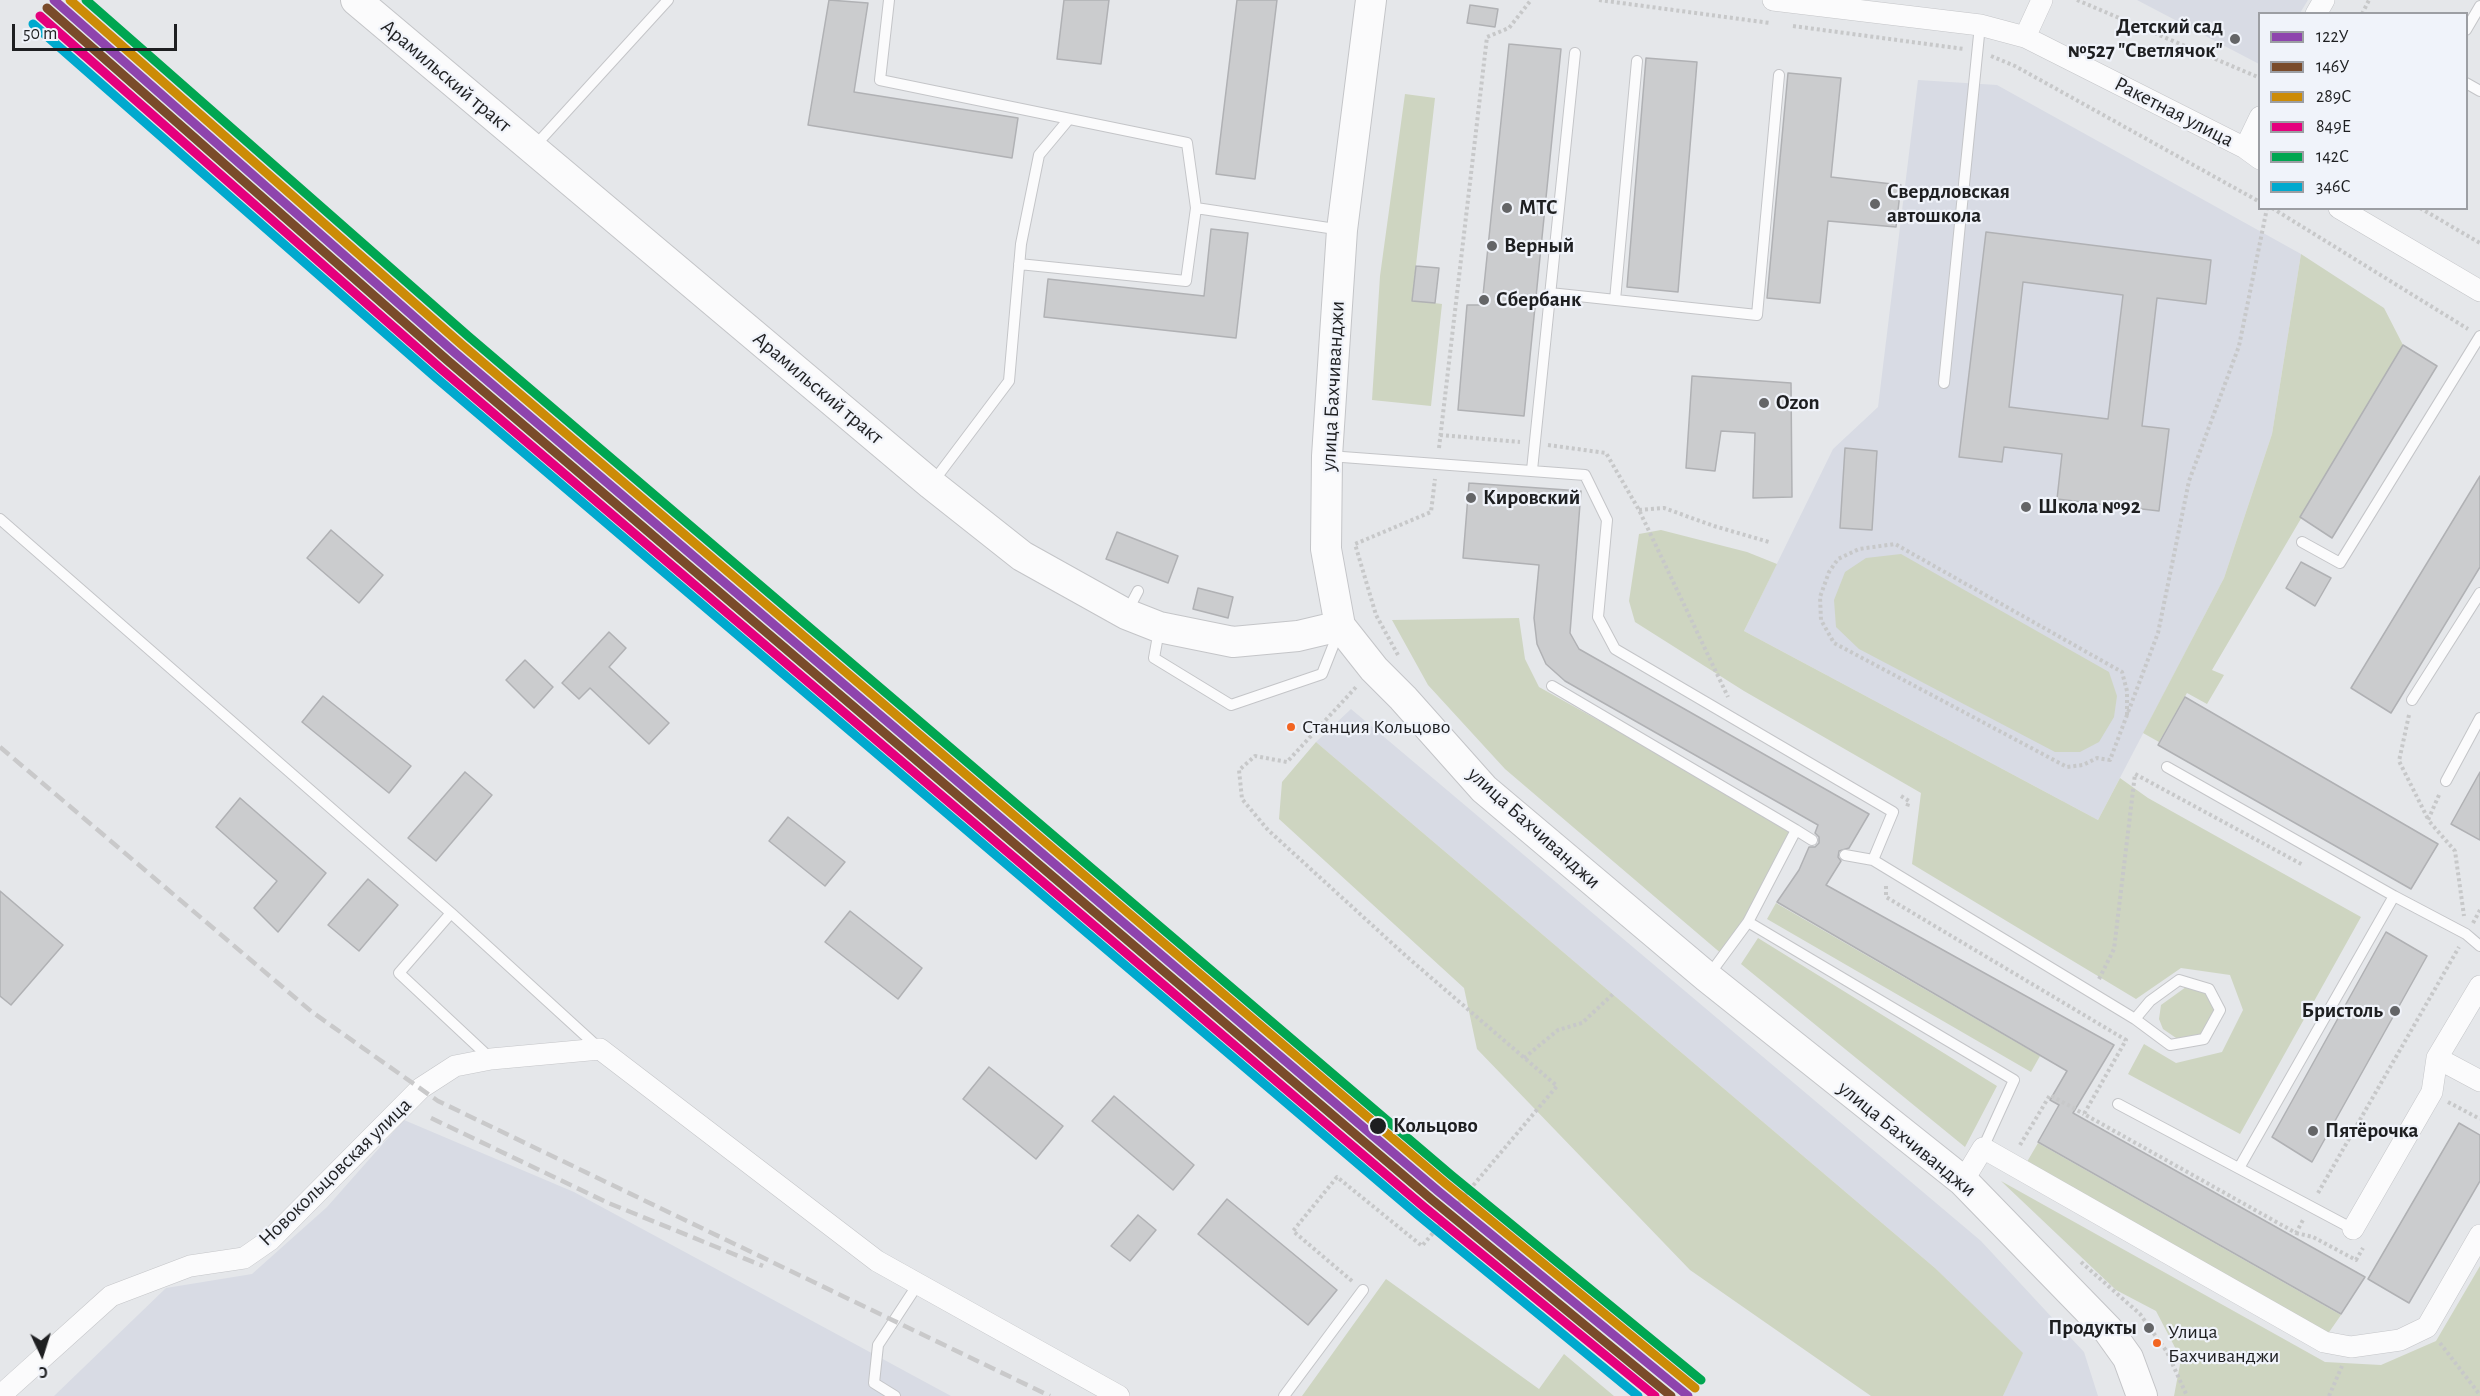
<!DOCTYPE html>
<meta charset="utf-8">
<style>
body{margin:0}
#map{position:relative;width:2480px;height:1396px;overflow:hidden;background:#e5e7ea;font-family:"Alegreya Sans",sans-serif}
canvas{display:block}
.legend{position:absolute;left:2258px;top:12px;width:210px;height:198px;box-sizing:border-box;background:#f0f3fa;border:2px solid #9c9ea3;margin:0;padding:8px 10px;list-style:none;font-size:18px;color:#1e1f21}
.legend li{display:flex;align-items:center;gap:12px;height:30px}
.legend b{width:30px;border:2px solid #9c9ea3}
.north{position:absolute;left:12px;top:1324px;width:60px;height:60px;-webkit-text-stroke:4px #f0f3fa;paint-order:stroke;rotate:176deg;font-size:16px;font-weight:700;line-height:24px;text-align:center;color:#1e1f21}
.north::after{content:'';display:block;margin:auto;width:21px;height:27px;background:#1e1f21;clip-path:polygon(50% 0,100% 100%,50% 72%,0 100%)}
.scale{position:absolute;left:12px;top:24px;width:165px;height:27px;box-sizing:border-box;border:3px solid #1e1f21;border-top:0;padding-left:8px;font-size:18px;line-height:21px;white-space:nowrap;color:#1e1f21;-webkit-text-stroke:4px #f0f3fa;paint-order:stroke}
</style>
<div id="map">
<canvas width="2480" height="1396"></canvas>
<ul class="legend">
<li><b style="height:8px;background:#8e44ad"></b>122У</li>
<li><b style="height:8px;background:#7a4b2a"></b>146У</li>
<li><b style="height:8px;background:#cc8b07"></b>289С</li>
<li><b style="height:8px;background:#e5007d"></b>849Е</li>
<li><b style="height:8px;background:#00a651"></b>142С</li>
<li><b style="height:8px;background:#00a9ce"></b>346С</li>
</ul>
<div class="north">С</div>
<div class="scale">50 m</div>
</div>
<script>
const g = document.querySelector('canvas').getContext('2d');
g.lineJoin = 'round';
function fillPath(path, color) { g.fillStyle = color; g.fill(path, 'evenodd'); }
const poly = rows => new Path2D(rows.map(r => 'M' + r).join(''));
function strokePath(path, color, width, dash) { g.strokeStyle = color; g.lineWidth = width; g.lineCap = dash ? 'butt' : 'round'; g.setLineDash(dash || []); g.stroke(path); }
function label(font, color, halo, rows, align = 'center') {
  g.font = font + ' "Alegreya Sans",sans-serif'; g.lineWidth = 4.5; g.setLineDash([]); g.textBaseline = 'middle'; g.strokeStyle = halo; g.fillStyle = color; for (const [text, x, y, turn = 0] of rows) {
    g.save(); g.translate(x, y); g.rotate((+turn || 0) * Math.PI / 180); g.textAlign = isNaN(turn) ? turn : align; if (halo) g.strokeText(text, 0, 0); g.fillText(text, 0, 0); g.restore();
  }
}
fillPath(poly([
 [2137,0,2308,0,2300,13,2260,14,2259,64],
 [1918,80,1997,85,2301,254,2272,434,2224,578,2098,820,1744,631,1833,449,1878,407],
 [1351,709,1981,1241,2084,1352,2098,1396,2003,1396,2022,1353,1935,1268,1316,742],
 [404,1120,574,1192,951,1396,54,1396,166,1288,252,1274,327,1207]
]), '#d8dbe4');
fillPath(poly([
 [1405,94,1435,98,1412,300,1442,304,1431,406,1372,400,1380,276],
 [2301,254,2384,308,2403,345,2212,670,2224,675,2207,704,2187,693,2159,742,2143,733,2224,578,2272,434],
 [1661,530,1747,552,1777,564,1744,631,2098,820,2120,778,2148,798,2361,917,2240,1134,2128,1074,2144,1044,2176,1063,2222,1052,2243,1010,2230,975,2181,968,2136,999,1912,864,1921,793,1744,691,1635,622,1629,601,1639,534],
 [1901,554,2109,672,2117,696,2114,717,2099,742,2080,752,2055,752,1859,649,1836,627,1834,600,1845,572,1866,558],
 [1519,618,1525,659,1539,687,1795,830,1748,922,1723,955,1505,769,1428,685,1392,620],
 [1316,742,1935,1268,2023,1353,2003,1396,1871,1396,1690,1270,1477,1049,1464,988,1279,819,1282,782],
 [1776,903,2040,1056,2031,1072,1767,919],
 [1758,938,1997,1086,1965,1147,1741,964],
 [2186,987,2214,993,2221,1010,2208,1036,2179,1040,2163,1029,2159,1019,2161,1005],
 [2038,1143,2341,1315,2325,1338,2024,1167],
 [2001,1181,2325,1362,2381,1365,2436,1341,2480,1266,2480,1396,2174,1396,2181,1359,2156,1311,2116,1290],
 [1386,1279,1539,1389,1564,1354,1614,1396,1302,1396]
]), '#ced5c1');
const building = poly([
 [829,0,868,3,854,92,1018,118,1012,158,808,125,829,0],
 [1064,0,1109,0,1101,64,1057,59,1064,0],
 [1237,0,1277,0,1255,179,1216,174,1237,0],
 [1470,5,1498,9,1495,27,1467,23,1470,5],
 [1509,44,1561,49,1524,416,1458,410,1467,305,1482,305,1509,44],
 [1646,58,1697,62,1678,292,1627,287,1646,58],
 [1788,73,1841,78,1831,177,1901,185,1896,227,1828,221,1820,303,1767,298,1788,73],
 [1211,229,1248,233,1236,338,1044,317,1048,279,1204,296,1211,229],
 [1986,232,2211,260,2206,304,2157,298,2142,426,2169,429,2159,511,2057,499,2062,454,2004,447,2002,462,1959,457,1986,232],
 [2023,282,2123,295,2108,419,2009,407,2023,282],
 [1416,266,1439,268,1435,303,1412,301,1416,266],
 [2403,345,2437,366,2332,538,2300,517,2403,345],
 [1692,376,1791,383,1792,497,1753,498,1755,433,1721,431,1715,471,1686,468,1692,376],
 [1845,448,1877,451,1872,530,1840,528,1845,448],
 [2480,476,2480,567,2391,713,2351,688,2480,476],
 [1469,483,1581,491,1570,633,1579,649,1869,814,1849,848,1839,851,1838,857,1841,861,1826,885,2114,1045,2073,1113,2365,1277,2341,1314,2038,1142,2059,1105,2050,1100,2067,1071,1777,902,1799,870,1809,847,1815,847,1819,843,1819,837,1815,833,1818,825,1565,681,1546,664,1537,644,1534,618,1539,565,1463,558,1469,483],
 [331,530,383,575,359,603,307,558,331,530],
 [1117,532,1178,556,1168,583,1106,559,1117,532],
 [2301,562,2331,578,2315,606,2286,588,2301,562],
 [1198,588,1233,597,1228,618,1193,609,1198,588],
 [609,632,626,648,609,667,669,723,649,744,590,688,579,699,562,683,609,632],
 [525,660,553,687,534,708,506,680,525,660],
 [323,696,411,766,389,793,302,722,323,696],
 [2185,697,2438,844,2411,889,2158,745,2185,697],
 [465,772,492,795,436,861,408,838,465,772],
 [2480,772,2480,840,2451,824,2480,772],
 [240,798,326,873,278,932,254,908,277,881,216,827,240,798],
 [788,817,845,862,825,886,769,841,788,817],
 [368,879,398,905,359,951,328,925,368,879],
 [0,891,63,945,11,1005,0,996,0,891],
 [850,911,922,968,898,999,825,942,850,911],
 [2386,932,2427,956,2312,1162,2272,1137,2386,932],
 [989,1067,1063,1126,1036,1159,963,1099,989,1067],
 [1114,1096,1194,1165,1173,1190,1092,1121,1114,1096],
 [2459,1123,2480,1135,2480,1181,2409,1303,2368,1279,2459,1123],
 [1227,1199,1337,1290,1308,1325,1198,1234,1227,1199],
 [1138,1215,1156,1230,1130,1261,1111,1246,1138,1215]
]);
fillPath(building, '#cbccce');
strokePath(building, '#b0b1b4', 1.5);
const service = poly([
 [889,0,880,80,1187,143,1196,208,1342,230],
 [2466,30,2480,6],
 [2466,83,2480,91],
 [533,148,668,0],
 [1019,264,1186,281,1196,208],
 [1550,293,1757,315,1779,75],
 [1615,300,1637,61],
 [1944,383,1980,25],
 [1329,456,1585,475,1607,520,1598,617,1615,649,1893,812,1873,860],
 [1532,470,1575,53],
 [933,482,1009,381,1021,244,1039,155,1069,119],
 [0,519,451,913],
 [2302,542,2340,563,2480,336],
 [1127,612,1138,591],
 [1159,630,1154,658,1231,705,1322,674,1339,631],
 [1552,686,1796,830],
 [2412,700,2480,593],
 [2167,767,2394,896,2466,934,2480,946],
 [2446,781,2480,718],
 [1845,855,1873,860,2135,1019,2170,1045,2204,1039,2220,1010,2209,989,2179,980,2150,1001,2135,1019],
 [1748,922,2014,1080,1983,1148],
 [1709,975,1748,922,1796,830,1812,840],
 [491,1059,399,973,451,913,600,1049],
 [2118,1104,2353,1229],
 [2239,1168,2394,896],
 [895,1396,874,1383,878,1345,918,1284],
 [1284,1396,1363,1290]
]);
const minor = poly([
 [1773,0,1980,25,2025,37,2245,148,2260,159],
 [2316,14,2324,0],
 [2025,37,2042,0],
 [2245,148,2260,117],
 [2339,208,2480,291],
 [2437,1058,2480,1081],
 [1963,1181,1983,1148,2324,1342,2351,1347,2400,1340,2427,1327,2480,1235],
 [2353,1229,2432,1092,2437,1058,2480,986],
 [0,1396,111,1296,190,1266,244,1258,270,1240,421,1088,455,1066,491,1059,600,1049,877,1261,1119,1396]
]);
const secondary = poly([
 [356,0,931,484,1022,556,1126,614,1159,627,1233,642,1298,636,1340,626],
 [1371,0,1342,230,1327,456,1326,549,1340,626,1374,669,1403,698,1484,789,1707,977,1963,1181,2108,1330,2128,1358,2142,1396]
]);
strokePath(service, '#c4c5c8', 12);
strokePath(minor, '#c4c5c8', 22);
strokePath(secondary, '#c4c5c8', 32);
strokePath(poly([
 [1599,0,1770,23],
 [2077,0,2260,78],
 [2362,14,2369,0],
 [1793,26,1964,49],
 [1991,56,2015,66,2260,202],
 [2272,208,2468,329],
 [2420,208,2480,243],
 [1440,435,1520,442],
 [1548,445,1606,453,1639,510,1728,697],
 [1439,448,1487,37,1509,28,1531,0],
 [1639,510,1664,508,1714,526,1769,542],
 [1398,655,1376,615,1355,544,1431,512,1435,479],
 [2127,715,2127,691,2122,672,1895,544,1859,549,1838,559,1829,572,1820,597,1821,620,1834,643,2067,767,2083,765,2097,758,2110,760,2127,715,2158,633,2189,481,2239,346,2267,208],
 [2409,715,2399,761,2428,819],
 [2439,795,2428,820,2455,851,2464,916],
 [1901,796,1909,801,1907,807],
 [1886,886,1886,897,2126,1040,2084,1114,2296,1233,2304,1218],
 [2473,923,2480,910],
 [2099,979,2114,949,2135,774,2303,865],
 [1524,1058,1558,1030,1582,1023,1613,994],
 [2448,1102,2480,1119],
 [2020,1145,2050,1095,2084,1114],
 [1406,1148,1463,1197],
 [2318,1193,2459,947],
 [2296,1233,2313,1237,2356,1260,2363,1248],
 [2081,1262,2140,1314,2167,1352,2187,1396],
 [1352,1281,1293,1231,1337,1177,1422,1246,1557,1086,1406,956,1268,830,1242,799,1239,770,1255,756,1287,762,1357,686],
 [2440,1343,2480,1395],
 [2329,1396,2342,1366]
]), '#c7c8c9', 4, [3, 3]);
strokePath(service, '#fbfbfc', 10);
strokePath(minor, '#fbfbfc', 21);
strokePath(secondary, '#fbfbfc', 30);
strokePath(poly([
 [0,747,312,1012,438,1101,1050,1396],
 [431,1118,606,1202,763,1266]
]), '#c9c9ca', 4.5, [12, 6]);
strokePath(poly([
 [54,0,454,352,1438,1191,1688,1396]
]), '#8e44ad', 9);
strokePath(poly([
 [47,8,447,360,1431,1199,1671,1396]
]), '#7a4b2a', 9);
strokePath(poly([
 [70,0,461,344,1445,1183,1695,1388]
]), '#cc8b07', 9);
strokePath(poly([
 [40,16,440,368,1424,1207,1655,1396]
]), '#e5007d', 9);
strokePath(poly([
 [86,0,468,336,1451,1175,1701,1380]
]), '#00a651', 9);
strokePath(poly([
 [33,24,434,376,1418,1215,1638,1396]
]), '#00a9ce', 9);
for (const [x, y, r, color] of [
 [2235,39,6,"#646567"],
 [1875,204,6,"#646567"],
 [1507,208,6,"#646567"],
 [1492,246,6,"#646567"],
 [1484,300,6,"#646567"],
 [1764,403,6,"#646567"],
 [1471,498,6,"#646567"],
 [2026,507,6,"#646567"],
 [1291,727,5,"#f26522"],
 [2395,1011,6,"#646567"],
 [1378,1126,9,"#1e1f21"],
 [2313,1131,6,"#646567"],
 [2149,1328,6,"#646567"],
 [2157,1343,5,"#f26522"]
]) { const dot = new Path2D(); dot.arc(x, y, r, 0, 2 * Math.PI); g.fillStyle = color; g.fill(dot); strokePath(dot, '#f0f3fa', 2); }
label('20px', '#1e1f21', '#f0f3fa', [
 ["Станция Кольцово",1302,727],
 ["Улица",2168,1332],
 ["Бахчиванджи",2168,1356]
], 'left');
label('bold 21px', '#1e1f21', '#f0f3fa', [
 ["Детский сад",2223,27,"right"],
 ["№527 \"Светлячок\"",2223,51,"right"],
 ["Свердловская",1887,192],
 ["автошкола",1887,216],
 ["МТС",1519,208],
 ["Верный",1504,246],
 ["Сбербанк",1496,300],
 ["Ozon",1776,403],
 ["Кировский",1483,498],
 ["Школа №92",2038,507],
 ["Бристоль",2383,1011,"right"],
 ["Пятёрочка",2325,1131],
 ["Продукты",2137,1328,"right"]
], 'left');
label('21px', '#1e1f21', '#f0f3fa', [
 ["Арамильский тракт",446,76,40],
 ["Ракетная улица",2174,112,27],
 ["улица Бахчиванджи",1333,386,-87],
 ["Арамильский тракт",818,388,40],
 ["улица Бахчиванджи",1534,828,42],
 ["улица Бахчиванджи",1907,1139,39],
 ["Новокольцовская улица",335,1172,-44]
]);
label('bold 21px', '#1e1f21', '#f0f3fa', [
 ["Кольцово",1393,1126]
], 'left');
</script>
